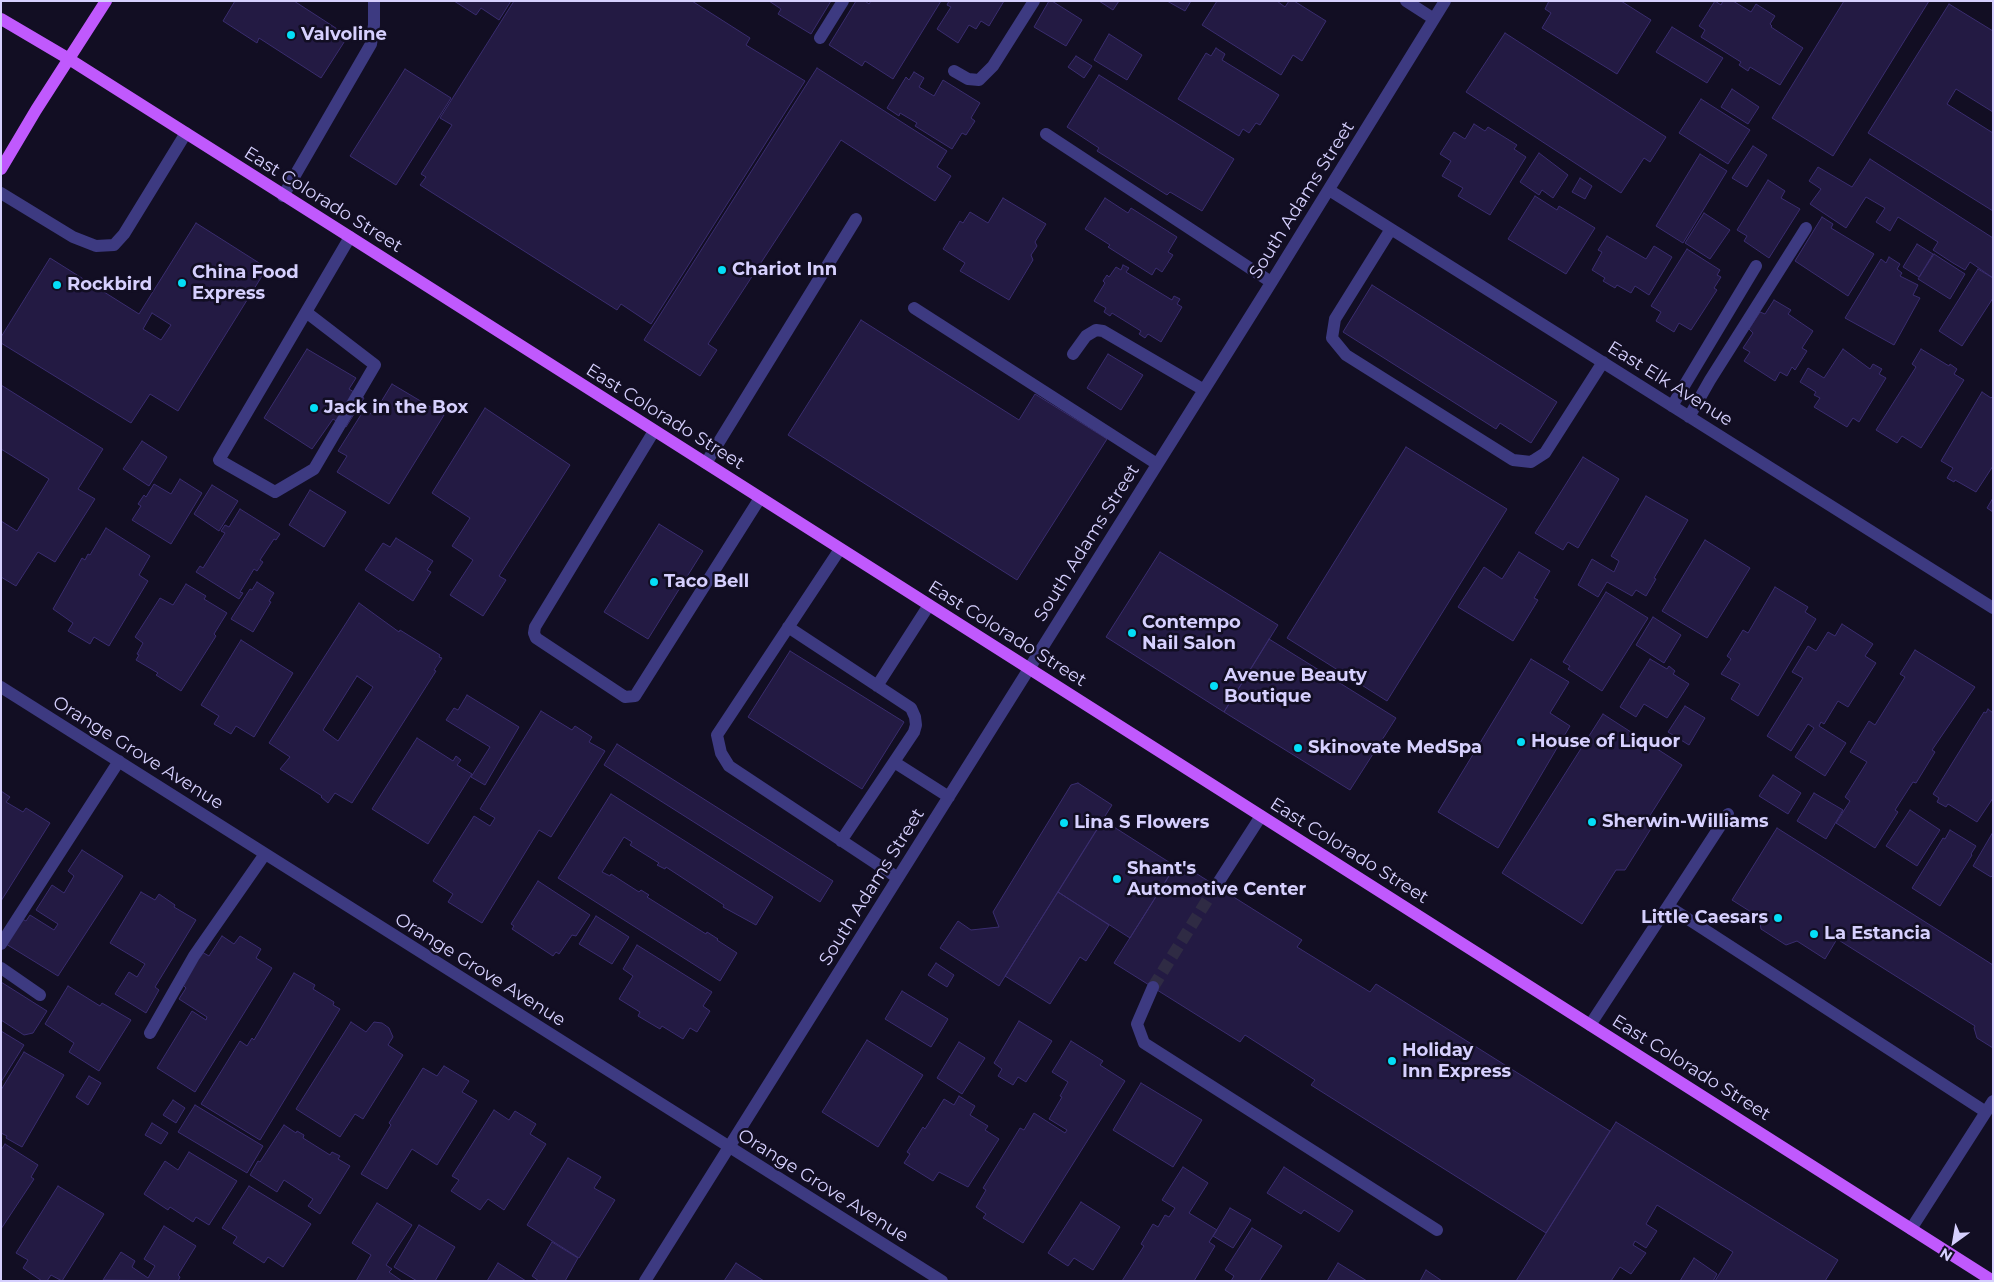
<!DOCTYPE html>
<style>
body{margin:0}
#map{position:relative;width:1994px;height:1282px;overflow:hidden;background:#120e23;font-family:Montserrat,sans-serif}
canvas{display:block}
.frame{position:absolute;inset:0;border:2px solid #d6d0fe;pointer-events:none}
.north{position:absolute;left:1929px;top:1217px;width:50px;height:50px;-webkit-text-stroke:4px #120e23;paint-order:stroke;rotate:212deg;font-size:14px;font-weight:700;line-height:20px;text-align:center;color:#d6d0fe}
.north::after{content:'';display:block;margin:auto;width:18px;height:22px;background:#d6d0fe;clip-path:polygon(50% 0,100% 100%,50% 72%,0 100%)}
</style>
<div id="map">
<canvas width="1994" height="1282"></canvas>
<div class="frame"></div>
<div class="north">N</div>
</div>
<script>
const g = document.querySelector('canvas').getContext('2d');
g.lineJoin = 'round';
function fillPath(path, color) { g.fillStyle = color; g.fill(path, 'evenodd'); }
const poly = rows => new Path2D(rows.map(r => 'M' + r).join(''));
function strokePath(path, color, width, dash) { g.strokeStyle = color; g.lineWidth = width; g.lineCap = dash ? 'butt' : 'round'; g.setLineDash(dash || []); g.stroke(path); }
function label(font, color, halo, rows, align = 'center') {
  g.font = font + ' Montserrat,sans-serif'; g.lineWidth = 5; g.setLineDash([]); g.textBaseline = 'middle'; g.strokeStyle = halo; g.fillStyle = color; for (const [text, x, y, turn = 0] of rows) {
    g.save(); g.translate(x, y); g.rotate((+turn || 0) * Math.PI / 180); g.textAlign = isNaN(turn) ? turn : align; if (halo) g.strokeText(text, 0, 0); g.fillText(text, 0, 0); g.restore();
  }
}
const building = poly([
 [235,1,294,1,348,36,321,78,259,38,257,43,223,21,235,1],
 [454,1,511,1,499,20,481,8,476,15,454,1],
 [514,1,692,1,750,38,746,45,805,81,651,324,621,304,617,310,420,185,426,177,421,174,452,125,440,118,514,1],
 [769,1,831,1,811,34,778,14,781,9,769,1],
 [856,1,865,1,869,4,871,1,941,1,893,79,865,61,862,66,829,45,856,1],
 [949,1,1004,1,989,26,981,21,976,29,969,25,958,43,937,29,951,7,947,5,949,1],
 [1049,1,1052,1,1082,20,1066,46,1034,27,1049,1],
 [1099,1,1119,1,1113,10,1099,1],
 [1167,1,1191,1,1185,11,1167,1],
 [1217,1,1277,1,1285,7,1289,1,1294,1,1326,21,1302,61,1293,55,1281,75,1202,25,1217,1],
 [1549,1,1621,1,1651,20,1617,74,1542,28,1551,13,1545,9,1549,1],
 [1715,1,1721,5,1723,1,1733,1,1751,12,1756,4,1775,16,1770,24,1772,26,1771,27,1803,48,1780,85,1750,67,1748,71,1739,65,1741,62,1701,37,1705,30,1699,26,1715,1],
 [1844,1,1929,1,1833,156,1772,118,1844,1],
 [1949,4,1993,31,1993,112,1956,89,1947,104,1993,133,1993,211,1868,133,1949,4],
 [1672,27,1723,58,1707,83,1656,52,1672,27],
 [1505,33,1666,137,1650,162,1644,158,1621,193,1466,92,1505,33],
 [1109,34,1142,55,1127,80,1094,60,1109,34],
 [1216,48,1225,54,1222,60,1279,95,1260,125,1256,123,1249,133,1243,129,1239,136,1178,99,1206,53,1211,56,1216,48],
 [1076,56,1092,66,1084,78,1068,67,1076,56],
 [817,68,947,151,937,167,951,176,935,201,841,140,708,344,717,350,700,376,644,340,817,68],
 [405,69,451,98,396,185,350,156,405,69],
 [914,72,924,78,919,87,934,96,943,80,980,103,971,118,975,121,966,135,962,133,952,149,915,126,917,123,900,113,899,116,887,108,906,77,909,80,914,72],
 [1099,75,1234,159,1202,211,1170,192,1167,195,1097,151,1099,148,1067,127,1099,75],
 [1732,89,1759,107,1748,124,1721,107,1732,89],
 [1701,99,1750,130,1728,164,1679,133,1701,99],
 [1474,124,1485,131,1488,127,1517,145,1514,149,1526,157,1490,215,1458,196,1463,188,1442,176,1451,161,1440,154,1454,132,1465,139,1474,124],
 [1753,146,1767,155,1747,187,1732,178,1753,146],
 [1539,153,1568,175,1553,198,1542,190,1539,195,1520,182,1539,153],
 [1700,154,1727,171,1683,243,1656,226,1700,154],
 [1870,159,1993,238,1993,278,1970,262,1965,270,1953,263,1933,250,1938,242,1898,217,1890,231,1876,222,1885,208,1866,197,1846,228,1810,204,1821,189,1809,181,1818,167,1852,187,1870,159],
 [1580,178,1592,186,1585,199,1572,192,1580,178],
 [1768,180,1785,191,1781,198,1800,209,1769,258,1744,241,1747,236,1737,230,1768,180],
 [1535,196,1557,210,1559,206,1595,228,1566,274,1508,239,1535,196],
 [1003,198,1046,224,1035,242,1037,246,1031,255,1033,260,1009,300,960,271,965,263,943,249,960,221,963,223,970,212,988,223,1003,198],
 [1105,198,1128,213,1131,208,1177,237,1168,252,1173,255,1162,272,1156,268,1152,275,1108,247,1110,245,1085,229,1105,198],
 [1704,213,1730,230,1710,259,1685,243,1704,213],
 [1822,217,1833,224,1831,228,1874,254,1848,296,1795,261,1822,217],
 [196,223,267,268,178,411,150,394,131,423,1,343,1,337,50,258,139,314,196,223],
 [152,313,171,325,161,340,143,329,152,313],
 [1607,236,1646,259,1654,246,1672,257,1649,295,1635,286,1631,293,1617,285,1615,288,1603,281,1605,278,1592,270,1602,252,1598,250,1607,236],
 [1917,244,1933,254,1919,277,1903,267,1917,244],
 [1687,249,1720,270,1717,275,1721,277,1714,288,1717,290,1691,330,1679,323,1674,332,1656,321,1661,312,1651,306,1687,249],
 [1934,254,1965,274,1950,299,1918,279,1934,254],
 [1889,257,1900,264,1897,269,1902,273,1900,276,1918,285,1913,295,1920,298,1894,345,1845,318,1881,259,1886,263,1889,257],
 [1123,265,1129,268,1126,272,1172,300,1174,296,1180,299,1177,304,1182,307,1161,342,1148,334,1145,338,1139,334,1141,331,1112,313,1110,316,1104,312,1106,308,1094,301,1105,283,1103,281,1107,275,1109,277,1116,267,1121,270,1123,265],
 [1978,269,1993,278,1993,298,1962,346,1939,331,1978,269],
 [1372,285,1557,402,1531,443,1500,423,1496,429,1343,332,1372,285],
 [1774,300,1791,310,1788,314,1813,331,1802,348,1807,351,1795,370,1792,367,1787,376,1780,372,1775,381,1744,361,1750,352,1743,348,1753,333,1749,329,1760,312,1765,314,1774,300],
 [861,320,1019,420,1035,394,1107,439,1017,580,788,435,861,320],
 [307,349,356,378,349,389,364,398,346,427,333,419,312,449,264,418,307,349],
 [1843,349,1870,369,1873,364,1882,369,1879,374,1886,378,1859,422,1853,418,1847,427,1814,407,1820,398,1814,395,1816,392,1800,382,1808,368,1824,378,1843,349],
 [1921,349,1949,366,1950,364,1957,369,1954,374,1964,380,1921,448,1902,436,1897,443,1876,430,1916,367,1912,364,1921,349],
 [1108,354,1143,375,1121,410,1087,388,1108,354],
 [392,384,444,415,389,504,337,472,347,456,338,451,364,410,373,415,392,384],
 [1,385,103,449,78,489,95,499,55,562,38,552,16,586,1,577,1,521,17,531,49,479,1,449,1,385],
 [1982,392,1991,398,1993,396,1993,466,1976,492,1955,480,1954,482,1947,478,1953,468,1941,461,1982,392],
 [485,408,570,465,499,576,506,580,483,616,450,595,473,560,452,546,470,518,432,493,485,408],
 [142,441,167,457,149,486,123,469,142,441],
 [1406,447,1507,509,1387,701,1287,638,1406,447],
 [1583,457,1619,479,1578,548,1568,542,1563,550,1535,533,1583,457],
 [180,479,202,493,171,544,132,520,141,506,138,504,144,495,146,497,154,484,171,494,180,479],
 [212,485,238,501,219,531,194,514,212,485],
 [310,490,346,512,324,547,289,525,310,490],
 [1646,496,1688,520,1654,578,1656,579,1646,596,1636,590,1632,596,1607,582,1598,597,1578,585,1592,559,1614,572,1619,561,1611,556,1646,496],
 [1993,498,1993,512,1987,508,1993,498],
 [240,509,280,534,276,540,274,539,260,560,263,562,257,571,254,569,240,592,243,593,239,599,196,572,200,566,203,568,225,533,221,531,225,525,229,527,240,509],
 [659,524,703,551,648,639,604,612,659,524],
 [106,528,150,556,139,575,148,581,109,646,94,637,90,644,68,631,73,623,53,609,82,558,85,560,88,554,90,555,106,528],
 [396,538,433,561,427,570,431,572,413,601,365,570,383,543,390,547,396,538],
 [1705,540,1750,568,1707,638,1662,611,1705,540],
 [1160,552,1278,625,1224,712,1106,637,1160,552],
 [1519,552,1550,571,1534,598,1538,600,1513,641,1458,607,1484,567,1502,579,1519,552],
 [257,582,274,593,269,601,271,602,253,632,231,619,250,589,252,590,257,582],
 [186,584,206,596,204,599,227,613,214,634,216,636,181,691,156,675,158,673,136,660,139,655,137,654,143,643,135,637,160,598,173,605,186,584],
 [1775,587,1808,607,1805,612,1816,619,1758,716,1731,699,1740,684,1721,674,1731,659,1727,656,1743,630,1748,633,1775,587],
 [1606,592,1648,618,1602,691,1568,669,1570,666,1563,662,1606,592],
 [359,603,399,632,400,630,440,655,439,657,442,658,434,670,436,671,352,803,335,793,328,803,321,797,322,796,280,769,290,757,269,743,359,603],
 [357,676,373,687,338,741,323,730,357,676],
 [1653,617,1681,635,1664,663,1636,645,1653,617],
 [1842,624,1873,644,1865,656,1876,663,1848,707,1838,701,1824,724,1821,722,1819,726,1846,743,1825,776,1795,757,1814,728,1808,724,1791,751,1767,736,1803,678,1792,672,1808,646,1816,651,1828,632,1835,636,1842,624],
 [1269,639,1396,718,1350,790,1224,712,1269,639],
 [241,640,293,673,254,737,236,726,231,734,214,724,219,716,201,705,241,640],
 [1915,650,1975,687,1932,750,1935,752,1916,783,1913,782,1895,810,1898,812,1875,848,1836,823,1850,801,1845,797,1867,762,1850,752,1869,721,1875,725,1905,677,1900,674,1915,650],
 [790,651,904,722,862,789,748,717,790,651],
 [1531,659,1569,682,1550,713,1570,726,1498,848,1438,812,1531,659],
 [1650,659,1667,669,1669,666,1675,671,1673,674,1689,684,1667,718,1644,704,1636,717,1620,707,1650,659],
 [467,695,519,727,485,785,471,777,490,747,446,720,454,708,458,710,467,695],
 [1685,706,1705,718,1689,745,1668,732,1685,706],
 [1988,709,1993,713,1993,798,1977,822,1948,804,1946,807,1937,802,1939,798,1933,794,1984,712,1986,713,1988,709],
 [541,711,572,730,575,726,592,737,589,742,605,751,551,837,539,830,482,923,448,902,453,894,433,881,474,816,490,826,495,818,480,809,541,711],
 [1603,714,1682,765,1649,817,1652,827,1625,870,1616,870,1582,924,1502,873,1603,714],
 [417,738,453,761,456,756,461,760,457,765,472,774,428,844,372,809,417,738],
 [617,744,833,881,820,902,604,765,617,744],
 [1773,775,1801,793,1788,814,1759,796,1773,775],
 [1078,783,1112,805,999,986,940,948,958,921,971,930,999,927,993,912,1071,785,1078,783],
 [1,791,10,797,6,802,23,812,26,808,50,823,1,901,1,791],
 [1814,793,1843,810,1826,839,1797,821,1814,793],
 [611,794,773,897,756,925,723,907,724,905,666,867,665,869,657,865,659,863,630,845,632,842,624,837,602,872,610,876,611,874,639,892,641,890,649,895,647,897,706,934,707,932,718,939,717,940,737,953,720,981,558,878,611,794],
 [1910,810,1940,830,1917,866,1886,846,1910,810],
 [1103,820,1175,866,1130,938,1058,892,1103,820],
 [1777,828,1993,965,1993,1048,1977,1038,1974,1028,1975,1026,1837,939,1825,959,1797,941,1786,945,1761,929,1759,917,1732,900,1777,828],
 [1950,830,1976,846,1971,854,1972,855,1940,906,1912,888,1943,838,1945,839,1950,830],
 [1993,832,1993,875,1991,877,1973,866,1993,832],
 [82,850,123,876,58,976,6,944,22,919,26,921,30,915,54,930,58,924,36,910,52,885,64,893,74,876,68,871,82,850],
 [1178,862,1302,940,1297,947,1370,992,1376,984,1610,1131,1546,1233,1311,1085,1315,1080,1245,1035,1240,1042,1114,963,1178,862],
 [538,881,590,915,576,936,572,935,559,954,556,952,553,956,512,929,514,926,511,924,538,881],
 [141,892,155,900,159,894,175,905,174,907,196,920,155,987,159,990,146,1013,115,994,129,972,137,977,145,964,110,943,141,892],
 [1058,892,1109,925,1086,961,1080,957,1050,1004,1005,976,1058,892],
 [596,916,629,937,612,964,579,944,596,916],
 [222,936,234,944,240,936,261,949,256,958,272,968,195,1092,157,1068,192,1011,206,1020,207,1017,179,999,186,988,181,983,202,952,209,956,222,936],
 [637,945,712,992,703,1006,710,1011,697,1032,690,1028,683,1039,662,1026,660,1029,638,1016,640,1012,619,999,633,976,623,969,637,945],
 [936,963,954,975,947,987,928,975,936,963],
 [294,973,315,985,313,989,334,1002,333,1005,340,1009,260,1140,201,1104,240,1041,247,1046,252,1038,254,1040,294,973],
 [1,982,47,1011,33,1033,24,1035,1,1020,1,982],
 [68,986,100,1006,102,1003,131,1020,99,1071,69,1052,74,1043,45,1024,68,986],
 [902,991,948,1019,931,1047,885,1019,902,991],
 [1019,1021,1052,1041,1026,1082,1018,1077,1013,1085,998,1076,1002,1069,994,1063,1019,1021],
 [351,1022,366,1032,374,1022,382,1023,389,1028,393,1037,388,1045,403,1055,363,1119,355,1114,340,1137,296,1109,351,1022],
 [1,1031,24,1045,1,1082,1,1031],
 [867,1040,923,1075,878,1147,822,1112,867,1040],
 [1071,1041,1103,1061,1100,1065,1125,1081,1023,1243,983,1218,986,1214,976,1207,986,1190,983,1188,1020,1128,1024,1130,1034,1113,1065,1133,1067,1130,1049,1119,1062,1097,1060,1096,1068,1082,1052,1072,1071,1041],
 [959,1042,985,1058,962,1094,937,1078,959,1042],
 [24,1052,64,1075,22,1147,6,1138,7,1136,1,1133,1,1090,24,1052],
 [444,1066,469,1081,462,1092,477,1101,437,1165,412,1149,387,1189,361,1174,391,1125,389,1123,423,1068,437,1076,444,1066],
 [89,1076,101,1083,88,1105,76,1097,89,1076],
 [1141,1083,1202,1120,1173,1167,1113,1130,1141,1083],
 [959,1096,975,1106,970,1115,988,1126,985,1130,999,1139,968,1187,939,1172,933,1181,904,1163,910,1154,907,1152,923,1127,925,1129,944,1099,954,1105,959,1096],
 [173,1100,185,1108,176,1123,163,1115,173,1100],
 [195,1105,263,1146,247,1173,178,1132,195,1105],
 [494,1110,509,1120,515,1111,536,1124,530,1134,546,1144,504,1210,488,1199,480,1210,451,1191,459,1180,452,1176,494,1110],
 [1616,1122,1838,1260,1825,1281,1715,1281,1733,1252,1657,1205,1646,1224,1657,1231,1646,1248,1635,1241,1633,1245,1646,1253,1631,1274,1620,1267,1611,1281,1516,1281,1616,1122],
 [152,1123,168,1133,161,1144,145,1135,152,1123],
 [284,1125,296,1133,297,1131,304,1135,303,1138,330,1155,332,1152,340,1156,338,1159,350,1166,320,1214,308,1206,313,1199,284,1180,277,1192,250,1175,258,1161,260,1162,284,1125],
 [5,1144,38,1165,31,1177,34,1179,1,1229,1,1150,5,1144],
 [189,1152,237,1181,209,1225,196,1217,193,1222,170,1207,168,1210,144,1194,165,1161,178,1170,189,1152],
 [568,1158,601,1177,594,1188,615,1200,579,1258,527,1225,568,1158],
 [1183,1167,1208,1183,1189,1213,1217,1230,1209,1242,1215,1246,1194,1281,1122,1281,1144,1246,1141,1244,1153,1224,1158,1227,1165,1215,1169,1217,1175,1208,1162,1200,1183,1167],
 [1284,1167,1353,1211,1339,1232,1304,1210,1301,1214,1267,1193,1284,1167],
 [58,1186,104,1214,62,1281,51,1275,47,1281,42,1281,23,1268,28,1260,16,1253,58,1186],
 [249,1186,311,1224,283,1267,268,1257,264,1263,233,1243,237,1237,222,1228,249,1186],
 [1081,1202,1120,1227,1093,1270,1074,1258,1068,1266,1048,1253,1081,1202],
 [377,1203,412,1225,386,1265,392,1269,389,1272,402,1281,356,1281,371,1255,352,1243,377,1203],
 [1230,1208,1251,1220,1233,1248,1213,1236,1230,1208],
 [419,1225,455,1247,435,1281,417,1281,394,1267,419,1225],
 [164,1226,196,1246,178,1275,180,1277,178,1281,103,1280,121,1252,135,1261,132,1267,148,1278,155,1266,144,1259,164,1226],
 [1252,1228,1282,1246,1260,1280,1262,1281,1231,1281,1234,1276,1225,1270,1252,1228],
 [552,1242,578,1258,565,1281,539,1281,532,1276,552,1242],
 [1694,1258,1717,1274,1713,1281,1680,1281,1694,1258],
 [498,1263,526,1281,487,1281,498,1263],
 [736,1263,764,1281,724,1281,736,1263],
 [1338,1263,1367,1281,1327,1281,1338,1263],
 [1426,1270,1442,1281,1420,1281,1426,1270]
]);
fillPath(building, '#231a43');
strokePath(building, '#3a2d6f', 1);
strokePath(poly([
 [1153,987,1216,886]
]), '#2f2b44', 12, [12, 6]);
strokePath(poly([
 [1406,1,1434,19],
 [820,38,843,1],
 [954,71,968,79,979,80,993,66,1034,1],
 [1046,134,1271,282],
 [1329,190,1993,608],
 [1,193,73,237,96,246,114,245,124,234,186,133],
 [283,196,371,44,374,25,374,1],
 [1391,229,1335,319,1332,338,1346,355,1513,460,1531,462,1545,453,1603,362],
 [914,308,1157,464],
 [306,312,375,365,314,469,275,492,219,460,306,312,350,237],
 [1073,354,1086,336,1096,330,1103,331,1204,390],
 [1672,406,1756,266],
 [1689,417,1710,380,1806,228],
 [654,431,535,627,534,633,536,638,625,697,635,696,760,498],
 [706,463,856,219],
 [840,549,717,735,721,753,729,766,898,878],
 [788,627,911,708,915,717,916,725,914,732,841,841],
 [877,686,929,605],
 [1,687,942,1281],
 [894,762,949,797],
 [1216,886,1261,816],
 [1668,906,1728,814],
 [1,944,119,761],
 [1,968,40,995],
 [1153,987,1137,1024,1144,1043,1437,1230],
 [1590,1025,1668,906,1986,1112],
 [150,1033,194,956,265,854],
 [1911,1229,1993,1101],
 [645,1281,1266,291,1445,1]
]), '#3d3a81', 12);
strokePath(poly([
 [1,19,69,59,350,237,1993,1281],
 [1,169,36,110,106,1]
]), '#c059fd', 12);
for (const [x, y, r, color] of [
 [291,35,5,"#04def7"],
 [722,270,5,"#04def7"],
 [182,283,5,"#04def7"],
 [57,285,5,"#04def7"],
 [314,408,5,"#04def7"],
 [654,582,5,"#04def7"],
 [1132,633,5,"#04def7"],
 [1214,686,5,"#04def7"],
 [1521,742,5,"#04def7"],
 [1298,748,5,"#04def7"],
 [1592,822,5,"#04def7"],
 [1064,823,5,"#04def7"],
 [1117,879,5,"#04def7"],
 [1778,918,5,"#04def7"],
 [1814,934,5,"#04def7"],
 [1392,1061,5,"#04def7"]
]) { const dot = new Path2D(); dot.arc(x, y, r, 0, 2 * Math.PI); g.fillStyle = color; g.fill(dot); strokePath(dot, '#120e23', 2); }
label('bold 18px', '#d6d0fe', '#120e23', [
 ["Valvoline",301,35],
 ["Chariot Inn",732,270],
 ["China Food",192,273],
 ["Express",192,294],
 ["Rockbird",67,285],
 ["Jack in the Box",324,408],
 ["Taco Bell",664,582],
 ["Contempo",1142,623],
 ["Nail Salon",1142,644],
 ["Avenue Beauty",1224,676],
 ["Boutique",1224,697],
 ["House of Liquor",1531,742],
 ["Skinovate MedSpa",1308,748],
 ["Sherwin-Williams",1602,822],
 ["Lina S Flowers",1074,823],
 ["Shant's",1127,869],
 ["Automotive Center",1127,890],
 ["Little Caesars",1768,918,"right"],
 ["La Estancia",1824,934],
 ["Holiday",1402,1051],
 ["Inn Express",1402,1072]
], 'left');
label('18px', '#d6d0fe', '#120e23', [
 ["East Colorado Street",323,200,32],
 ["South Adams Street",1302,200,-58],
 ["East Elk Avenue",1670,384,32],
 ["East Colorado Street",665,417,32],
 ["South Adams Street",1087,543,-58],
 ["East Colorado Street",1007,634,32],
 ["Orange Grove Avenue",138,753,32],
 ["East Colorado Street",1349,851,32],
 ["South Adams Street",872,887,-58],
 ["Orange Grove Avenue",480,970,32],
 ["East Colorado Street",1691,1068,32],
 ["Orange Grove Avenue",823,1186,32]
]);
</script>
